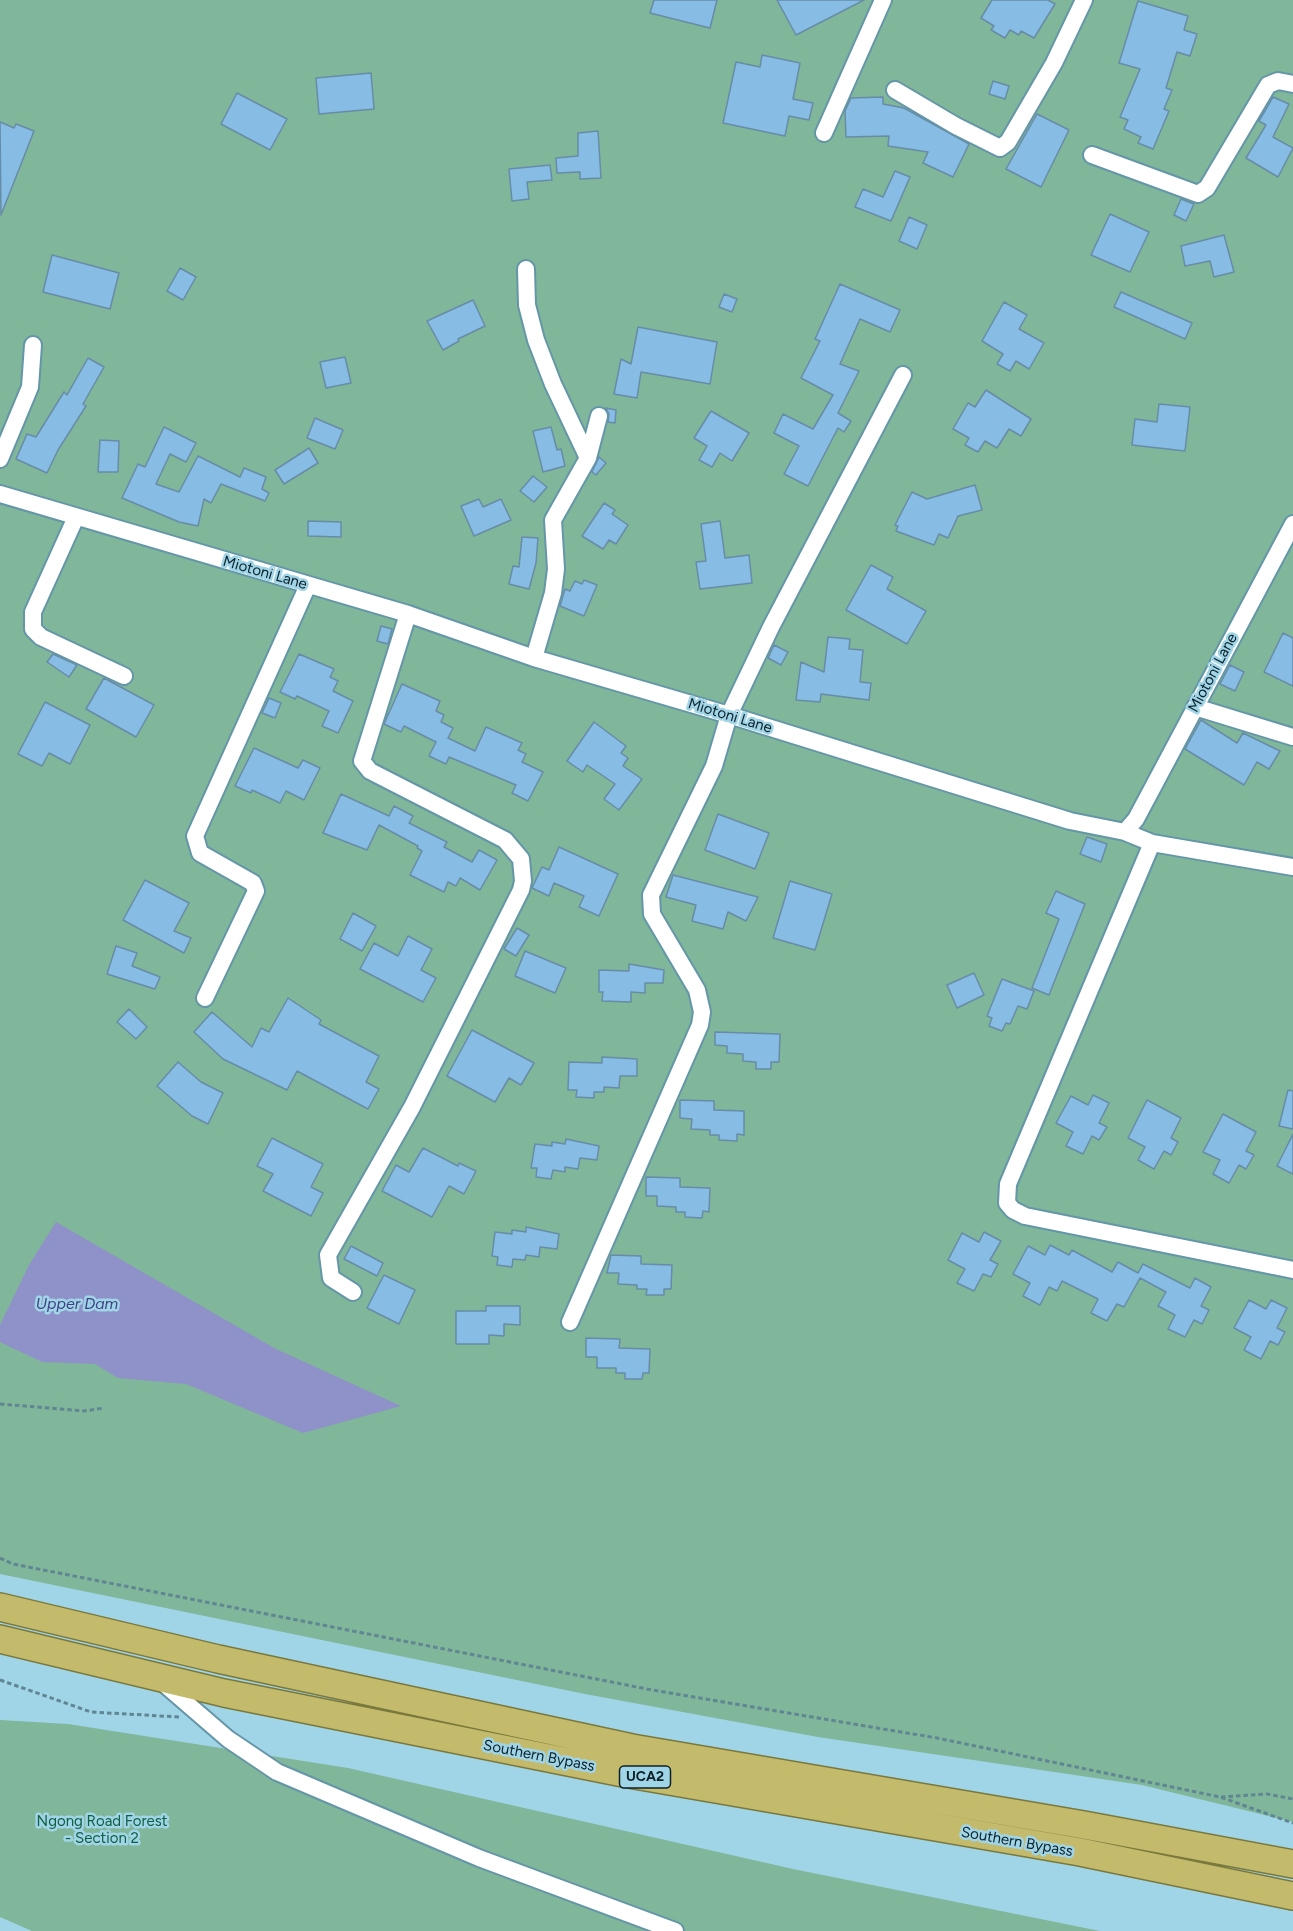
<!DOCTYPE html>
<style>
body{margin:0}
canvas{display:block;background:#a0d4e7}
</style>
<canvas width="1293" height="1931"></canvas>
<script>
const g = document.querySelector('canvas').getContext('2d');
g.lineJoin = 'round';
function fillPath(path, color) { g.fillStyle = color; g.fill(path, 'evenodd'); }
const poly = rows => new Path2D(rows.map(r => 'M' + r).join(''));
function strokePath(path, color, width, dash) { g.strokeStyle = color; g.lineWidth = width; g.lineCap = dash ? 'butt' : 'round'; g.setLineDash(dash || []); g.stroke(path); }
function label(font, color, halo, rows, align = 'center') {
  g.font = font + ' Figtree,sans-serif'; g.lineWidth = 5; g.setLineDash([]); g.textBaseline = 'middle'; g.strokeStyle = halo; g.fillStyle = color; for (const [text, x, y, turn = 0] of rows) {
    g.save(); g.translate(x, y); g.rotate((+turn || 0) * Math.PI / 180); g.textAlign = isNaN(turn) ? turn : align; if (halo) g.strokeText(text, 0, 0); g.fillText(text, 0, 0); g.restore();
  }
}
fillPath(poly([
 [0,0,1293,0,1293,1822,1142,1785,818,1737,585,1694,0,1574],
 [0,1720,68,1724,348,1768,793,1869,1100,1931,32,1931,0,1917]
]), '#80b69a');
fillPath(poly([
 [56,1222,276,1349,401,1406,303,1433,186,1384,118,1378,95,1364,42,1362,0,1342,0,1325,29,1265]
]), '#8f92c8');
const building = poly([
 [654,0,717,0,710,28,650,13,654,0],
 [777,0,864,0,796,35,777,0],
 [992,0,1048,0,1055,4,1034,38,1021,31,1019,35,1010,30,1005,38,991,30,994,26,981,18,992,0],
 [1138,1,1188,16,1184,30,1197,34,1190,56,1177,52,1166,88,1172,90,1164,109,1169,111,1153,149,1138,143,1141,137,1124,129,1128,120,1120,117,1140,69,1119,63,1138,1],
 [762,55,800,63,793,99,813,103,809,120,789,116,785,136,723,123,736,62,760,67,762,55],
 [371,73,374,109,319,114,316,78,371,73],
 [993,81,1009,86,1005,99,989,94,993,81],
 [237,93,287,119,270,150,221,124,237,93],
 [883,97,883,104,904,108,969,144,953,177,923,163,928,152,888,146,889,136,846,137,845,111,851,98,883,97],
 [1273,97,1289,104,1273,137,1293,148,1278,177,1246,158,1266,125,1259,121,1273,97],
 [1037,114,1069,130,1041,187,1006,169,1037,114],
 [0,122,14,128,16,124,34,131,1,215,0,122],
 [598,131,601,178,580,179,580,172,557,173,556,158,578,156,578,133,598,131],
 [550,165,552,180,527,182,529,199,512,201,509,169,550,165],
 [895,171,910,177,891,221,855,207,863,189,883,197,895,171],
 [1181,199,1194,204,1186,221,1174,215,1181,199],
 [1110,214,1149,232,1130,272,1091,255,1110,214],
 [909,217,927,225,917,249,899,241,909,217],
 [1224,235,1234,272,1214,277,1210,261,1185,266,1181,246,1224,235],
 [52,255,119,273,110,309,43,292,52,255],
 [180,268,196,277,183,300,167,291,180,268],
 [840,284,900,310,890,332,860,319,840,364,859,371,838,413,851,421,844,432,838,428,808,486,784,474,799,446,774,433,783,414,813,429,833,395,801,378,820,341,815,339,840,284],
 [1121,292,1192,323,1185,339,1114,307,1121,292],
 [724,294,737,299,732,312,719,307,724,294],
 [473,300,485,326,458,339,459,341,443,350,427,321,473,300],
 [1004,302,1027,315,1019,329,1044,343,1029,369,1016,361,1010,371,997,364,1003,354,982,341,1004,302],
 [638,327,717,342,710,384,641,372,637,398,614,394,621,359,631,364,638,327],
 [345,357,351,383,326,388,320,362,345,357],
 [88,358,104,367,83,404,86,406,58,450,47,473,16,459,27,434,36,437,64,392,67,395,88,358],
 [986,390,1031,419,1021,436,1009,429,997,448,985,441,978,452,965,445,969,438,953,429,968,403,975,407,986,390],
 [1159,404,1190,407,1185,451,1132,445,1135,419,1157,422,1159,404],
 [606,408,616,410,615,423,608,422,609,414,606,408],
 [711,411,749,433,732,461,720,453,712,467,699,460,707,446,694,438,711,411],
 [315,418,343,430,335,449,307,438,315,418],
 [164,427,196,443,186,462,170,454,156,484,179,492,198,456,240,477,244,468,266,477,262,489,269,493,265,501,221,484,211,503,204,499,198,526,179,522,122,498,138,464,145,467,164,427],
 [551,427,557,450,561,449,565,466,543,472,533,431,551,427],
 [100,440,119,441,118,472,98,472,100,440],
 [309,448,318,463,284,484,275,470,309,448],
 [599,457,606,463,596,475,592,472,599,457],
 [533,476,547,487,534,502,520,491,533,476],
 [975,485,982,510,958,516,948,538,939,534,934,545,896,531,898,526,895,525,912,492,927,499,975,485],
 [479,499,483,507,501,499,511,520,474,536,461,506,479,499],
 [604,503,615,510,612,514,628,525,616,544,609,540,603,549,582,536,604,503],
 [308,521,341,522,341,537,308,536,308,521],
 [720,521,725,558,749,555,752,583,700,589,696,562,706,561,701,524,720,521],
 [522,537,538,538,536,563,529,589,509,584,513,566,519,567,522,537],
 [871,565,893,577,887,589,926,611,907,644,846,610,871,565],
 [584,580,597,585,584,616,560,606,565,589,570,591,575,581,582,584,584,580],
 [381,626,392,629,388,644,377,641,381,626],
 [1283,633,1293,638,1293,686,1264,672,1283,633],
 [828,637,850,639,849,649,863,650,860,682,871,683,869,700,821,694,820,702,796,700,801,662,824,672,828,637],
 [774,645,788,652,781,665,768,658,774,645],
 [53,654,77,665,69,677,47,662,53,654],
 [299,654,334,669,330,677,338,681,333,691,353,701,338,733,322,726,329,711,297,696,295,699,280,692,299,654],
 [1230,665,1244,672,1235,691,1220,684,1230,665],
 [104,678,154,705,136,737,86,709,104,678],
 [402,684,440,701,436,711,444,715,441,722,453,728,448,738,475,751,486,727,522,743,518,750,526,754,522,762,543,772,528,801,512,793,516,785,449,757,446,764,429,756,436,742,404,726,401,732,384,724,402,684],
 [269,698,281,703,275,718,262,713,269,698],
 [45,702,90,725,70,764,49,753,42,766,18,754,45,702],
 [1201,720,1237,743,1243,733,1280,751,1269,769,1257,762,1244,785,1185,749,1201,720],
 [594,722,626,746,621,753,628,758,623,766,642,779,619,810,604,799,615,784,587,765,583,772,567,761,594,722],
 [254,748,298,768,303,760,320,768,304,800,286,791,280,803,252,790,251,793,235,786,254,748],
 [341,794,389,816,394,806,413,816,409,823,447,842,444,847,472,862,479,850,497,860,480,890,460,878,456,886,448,882,444,892,410,875,422,851,417,848,418,846,379,825,367,850,323,833,341,794],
 [718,814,769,833,755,869,705,850,718,814],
 [1087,837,1107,844,1101,862,1080,854,1087,837],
 [559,847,618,874,599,916,579,907,584,896,554,883,549,896,532,888,542,867,549,870,559,847],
 [673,875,758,897,746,921,728,912,723,929,692,921,696,905,666,897,673,875],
 [145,880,189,903,174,931,191,938,184,953,123,920,145,880],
 [790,881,832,894,815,950,773,938,790,881],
 [1056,891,1085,904,1049,995,1032,988,1059,919,1046,913,1056,891],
 [353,913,376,926,362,951,340,939,353,913],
 [517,928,529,935,516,956,504,949,517,928],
 [408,936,432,949,421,970,436,978,423,1002,360,969,374,943,398,956,408,936],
 [116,946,137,953,132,966,160,977,155,989,107,974,116,946],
 [525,951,566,968,555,993,515,976,525,951],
 [629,964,664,970,663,983,645,983,645,993,631,992,631,1002,602,1001,603,992,599,992,599,970,629,971,629,964],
 [974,973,984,995,957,1008,947,985,974,973],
 [1002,979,1034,991,1027,1009,1018,1006,1010,1024,1006,1023,1002,1031,989,1026,992,1018,987,1016,1002,979],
 [288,998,321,1020,319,1024,379,1056,366,1082,379,1089,368,1109,297,1071,287,1090,223,1059,194,1032,212,1012,252,1047,261,1028,269,1032,288,998],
 [129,1009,147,1027,136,1039,117,1022,129,1009],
 [472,1030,534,1063,521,1085,509,1078,495,1102,447,1076,472,1030],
 [715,1032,780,1034,779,1062,771,1062,771,1069,756,1069,756,1062,743,1061,743,1054,727,1053,727,1046,715,1045,715,1032],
 [602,1057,637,1059,637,1076,620,1076,619,1088,604,1087,604,1092,594,1092,594,1098,576,1097,577,1090,568,1090,569,1062,602,1063,602,1057],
 [178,1062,201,1082,223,1093,208,1124,192,1116,157,1086,178,1062],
 [1288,1090,1293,1091,1293,1129,1279,1126,1288,1090],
 [1093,1095,1109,1103,1099,1123,1107,1127,1099,1140,1092,1136,1083,1154,1066,1146,1073,1132,1056,1123,1071,1096,1088,1105,1093,1095],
 [680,1100,714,1101,714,1110,744,1111,744,1135,737,1134,737,1141,719,1140,719,1135,710,1135,710,1130,691,1129,692,1119,680,1118,680,1100],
 [1147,1100,1181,1118,1171,1138,1178,1142,1171,1155,1164,1151,1154,1169,1138,1160,1145,1147,1128,1138,1147,1100],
 [1223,1114,1256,1132,1246,1151,1254,1155,1246,1169,1239,1165,1229,1183,1213,1174,1220,1160,1203,1152,1223,1114],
 [1293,1134,1293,1174,1277,1166,1293,1134],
 [272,1138,323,1164,311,1187,323,1193,311,1216,263,1191,273,1174,257,1166,272,1138],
 [566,1139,599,1146,597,1160,580,1158,578,1169,565,1167,565,1172,553,1170,551,1179,536,1177,537,1168,531,1168,535,1144,552,1146,552,1142,565,1144,566,1139],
 [423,1148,458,1166,459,1163,476,1171,464,1194,449,1186,432,1217,382,1191,396,1165,409,1172,423,1148],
 [646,1177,680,1178,680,1187,710,1188,709,1212,703,1211,702,1218,685,1217,685,1212,676,1212,676,1207,657,1206,657,1196,646,1196,646,1177],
 [526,1227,559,1234,557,1249,540,1247,539,1257,526,1255,525,1260,513,1259,512,1267,497,1265,498,1257,492,1256,495,1232,512,1234,512,1230,526,1232,526,1227],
 [984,1232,1001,1241,990,1260,998,1264,991,1277,983,1274,974,1291,957,1283,965,1269,948,1260,962,1233,979,1242,984,1232],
 [1050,1245,1069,1255,1072,1250,1112,1272,1118,1262,1138,1273,1143,1264,1190,1288,1195,1278,1211,1287,1201,1306,1209,1310,1202,1324,1194,1320,1185,1337,1168,1329,1175,1315,1158,1306,1166,1292,1140,1278,1124,1307,1117,1304,1107,1321,1091,1313,1098,1299,1062,1281,1057,1291,1049,1287,1040,1305,1023,1296,1030,1283,1013,1274,1028,1246,1045,1255,1050,1245],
 [351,1246,383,1263,377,1276,344,1259,351,1246],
 [611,1255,641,1256,641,1264,672,1265,671,1289,664,1289,664,1295,646,1295,647,1289,637,1289,637,1285,618,1284,619,1273,607,1273,611,1255],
 [384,1275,415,1290,399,1324,367,1308,384,1275],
 [1249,1300,1266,1309,1271,1300,1287,1308,1277,1328,1285,1332,1278,1345,1270,1341,1261,1359,1244,1350,1251,1337,1234,1328,1249,1300],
 [486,1306,520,1306,520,1325,504,1324,504,1336,489,1335,489,1344,456,1344,456,1311,486,1311,486,1306],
 [586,1338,620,1339,619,1348,650,1349,649,1373,643,1373,642,1379,625,1379,625,1373,616,1373,616,1368,597,1368,597,1357,586,1357,586,1338]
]);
fillPath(building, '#87bce4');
strokePath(building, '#678ca8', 1.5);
const minor = poly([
 [895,90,956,126,1000,148,1008,142,1054,63,1084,0],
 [824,133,883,0],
 [1092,155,1198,194,1207,188,1268,85,1278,81,1293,84],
 [526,269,527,305,536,340,553,384,588,458],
 [0,459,30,387,33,345],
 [0,494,408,614,534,658,729,715,1070,821,1125,832,1136,819,1293,524],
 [76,517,33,612,33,629,41,637,124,676],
 [534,658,553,593,556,569,553,520,588,458,599,416],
 [1195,707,1293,737],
 [1125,832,1152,843,1293,867],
 [1152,843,1008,1184,1007,1203,1013,1210,1025,1216,1293,1270],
 [205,998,256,891,253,883,200,853,195,836,308,585],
 [353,1292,331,1278,328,1255,412,1107,521,890,523,881,521,859,505,840,370,771,362,761,408,614],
 [570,1322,700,1025,702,1012,697,990,652,914,651,895,714,766,729,715,771,627,903,375],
 [162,1682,228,1739,277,1772,479,1858,675,1931]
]);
const trunk = poly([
 [0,1607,218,1659,632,1748,1084,1825,1293,1864],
 [0,1639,224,1693,623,1773,1080,1852,1293,1896]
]);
strokePath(minor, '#6496a8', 20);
strokePath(trunk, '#7a793d', 30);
strokePath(poly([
 [0,1404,84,1411,104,1408],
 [0,1558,13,1564,647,1689,937,1738,1220,1797,1293,1823],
 [0,1680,91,1712,179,1717],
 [1221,1797,1267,1794,1293,1799]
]), '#608694', 3, [4.5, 3]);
strokePath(minor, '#fff', 16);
strokePath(trunk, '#c4ba6c', 27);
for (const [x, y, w] of [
 [645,1777,51]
]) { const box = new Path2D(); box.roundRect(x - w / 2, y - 11, w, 22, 4.5); g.fillStyle = '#a0d4e7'; g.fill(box); strokePath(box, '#0c2128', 1.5); }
label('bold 14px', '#0c2128', null, [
 ["UCA2",645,1777]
]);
label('15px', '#0c2128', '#a0d4e7', [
 ["Miotoni Lane",265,573,16],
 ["Miotoni Lane",1213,673,-62],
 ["Miotoni Lane",730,716,17],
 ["Southern Bypass",539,1756,11],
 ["Southern Bypass",1017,1842,10]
]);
label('15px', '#115f41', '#a0d4e7', [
 ["Ngong Road Forest",102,1822],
 ["- Section 2",102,1839]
]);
label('italic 16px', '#424084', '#a0d4e7', [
 ["Upper Dam",77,1304]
]);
</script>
